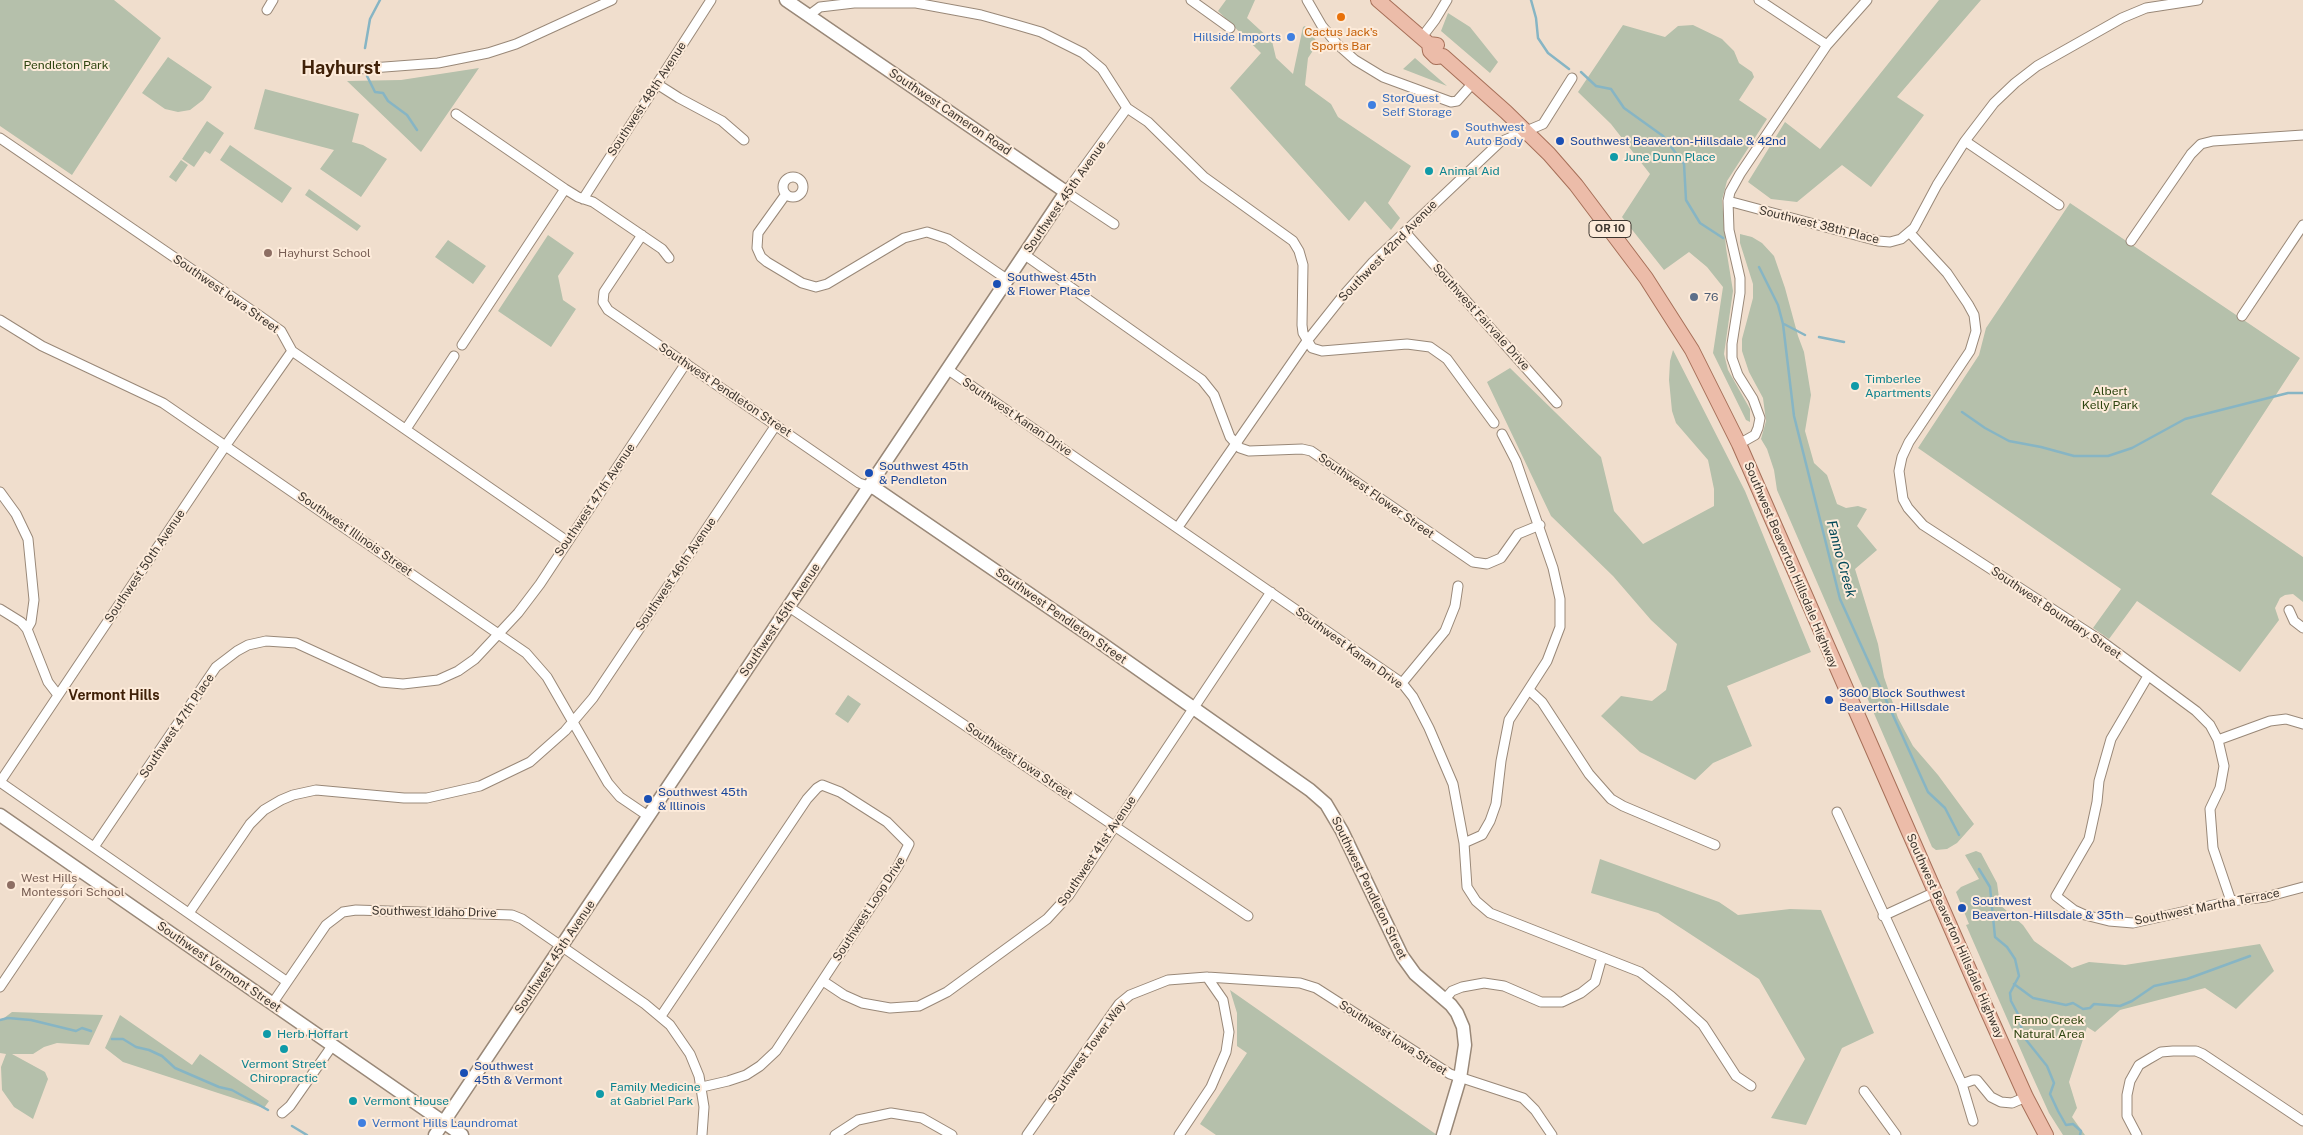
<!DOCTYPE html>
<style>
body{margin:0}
canvas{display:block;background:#f0decd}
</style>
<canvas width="2303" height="1135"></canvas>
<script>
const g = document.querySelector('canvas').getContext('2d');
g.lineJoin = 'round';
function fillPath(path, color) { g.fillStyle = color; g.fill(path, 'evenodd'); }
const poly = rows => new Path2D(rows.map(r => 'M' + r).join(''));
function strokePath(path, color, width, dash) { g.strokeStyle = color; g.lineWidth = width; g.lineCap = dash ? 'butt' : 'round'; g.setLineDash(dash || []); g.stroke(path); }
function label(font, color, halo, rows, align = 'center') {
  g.font = font + ' "Public Sans",sans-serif'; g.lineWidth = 4; g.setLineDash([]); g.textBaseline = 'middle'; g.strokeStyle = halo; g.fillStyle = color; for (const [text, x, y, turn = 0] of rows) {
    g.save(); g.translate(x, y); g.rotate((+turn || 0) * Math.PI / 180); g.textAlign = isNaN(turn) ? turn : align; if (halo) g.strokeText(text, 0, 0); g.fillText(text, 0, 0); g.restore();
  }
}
fillPath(poly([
 [0,0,114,0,161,38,72,175,0,126],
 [1226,0,1255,0,1247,18,1272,41,1276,58,1293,74,1303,27,1305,26,1318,43,1308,58,1305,85,1331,104,1338,117,1411,166,1388,203,1400,218,1391,230,1365,201,1349,221,1230,88,1261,53,1218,11],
 [1939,0,1981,0,1897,97,1924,115,1871,187,1842,165,1797,202,1771,199,1748,182,1785,122,1820,149],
 [1448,13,1470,27,1498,62,1490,73,1441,31],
 [1623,25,1665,37,1678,26,1693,25,1722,39,1734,51,1739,63,1752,72,1754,77,1739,100,1767,119,1727,181,1722,200,1726,248,1733,291,1724,354,1728,370,1750,409,1750,422,1746,420,1713,353,1723,287,1707,267,1689,252,1664,270,1622,217,1650,174,1611,124,1578,92],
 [168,57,212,87,203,100,190,110,178,112,165,109,142,93],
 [1415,58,1447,86,1403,69],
 [479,68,421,152,347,81,401,80],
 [265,89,359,114,352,142,363,145,387,159,361,197,320,169,334,150,254,129],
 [207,121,224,133,210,154,205,151,194,167,182,159],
 [230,145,292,188,282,203,220,160],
 [181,160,188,165,176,182,169,177],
 [309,189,361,226,357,231,305,195],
 [2070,203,2300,358,2211,494,2303,557,2303,602,2293,594,2285,595,2280,598,2275,608,2279,620,2240,672,2137,601,2109,639,2093,628,2121,589,1918,448,1979,355,1986,328],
 [1740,234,1752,237,1762,243,1774,256,1785,288,1798,336,1804,352,1811,395,1805,431,1814,463,1827,475,1837,504,1846,508,1858,506,1867,509,1857,526,1877,550,1855,569,1878,644,1884,677,1898,718,1913,746,1938,775,1974,824,1957,843,1947,849,1936,850,1932,847,1777,490,1774,470,1767,449,1761,439,1766,421,1763,398,1749,372,1742,351,1742,339,1753,298,1753,284,1740,243],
 [548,235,574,253,558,276,563,300,576,309,551,347,498,311],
 [448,240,486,266,473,284,435,257],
 [1673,350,1745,491,1811,652,1727,686,1752,746,1713,763,1695,780,1640,752,1601,716,1621,696,1652,701,1666,690,1677,644,1651,620,1613,576,1551,516,1487,382,1510,368,1601,457,1614,511,1643,544,1714,506,1714,489,1708,460,1676,423,1672,411,1669,380,1670,361],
 [848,695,861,704,848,723,835,714],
 [1976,851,1981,853,1997,883,2000,905,2023,925,2034,941,2072,968,2089,962,2125,965,2260,944,2274,971,2236,1009,2205,988,2120,1010,2095,1032,2087,1027,2069,1082,2077,1108,2072,1117,2085,1135,2063,1135,2049,1113,2030,1071,1966,925,1969,924,1956,892,1961,887,1979,879,1965,855],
 [1600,859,1719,902,1738,915,1790,909,1821,910,1874,1033,1842,1048,1806,1125,1771,1118,1805,1059,1759,979,1658,913,1591,893],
 [1230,990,1437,1135,1216,1135,1200,1124,1247,1053,1237,1046,1237,1013],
 [12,1012,103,1015,89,1045,57,1043,44,1047,33,1054,12,1054,45,1072,48,1079,33,1119,14,1107,2,1090,1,1067,6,1054,0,1053,0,1021],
 [120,1015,192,1065,200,1054,269,1101,264,1108,123,1062,105,1048]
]), '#b5c0ab');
strokePath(poly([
 [1531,0,1536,18,1538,38,1548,53,1569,69],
 [365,48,370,19,380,0],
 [1581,72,1596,86,1611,89,1624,108,1663,136,1684,164,1686,200,1700,223,1723,238],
 [367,76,375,92,383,93,388,101,407,115,417,130],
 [1759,267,1778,305,1783,324,1794,416,1840,599,1928,792,1945,808,1959,835],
 [1784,324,1805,335],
 [1819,337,1844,342],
 [1962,412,1985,428,2009,441,2041,447,2074,456,2108,456,2132,448,2185,419,2288,393,2303,393],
 [1979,869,1990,887,1995,937,2007,947,2015,959,2019,976,2010,993,2011,1001,2019,1016,2023,1036,2047,1066,2054,1083,2050,1094,2058,1111,2066,1125,2073,1124,2081,1131,2080,1135],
 [2014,984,2033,998,2066,1005,2073,1003,2083,1009,2090,1008,2094,1004,2120,1006,2132,1001,2154,986,2187,979,2250,956],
 [0,1020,8,1018,31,1020,76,1031,82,1028,91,1031],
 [112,1039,123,1039,136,1047,149,1050,162,1056,175,1068,219,1087,232,1090,268,1110],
 [292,1126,307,1135]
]), '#87b5c4', 2.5);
const street = poly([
 [1191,0,1230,28],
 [1307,0,1322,26,1337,44,1355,60,1383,77,1451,102,1457,101,1473,83],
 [1759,0,1827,45],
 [267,10,273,0],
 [808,16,820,7,854,3,916,3,981,15,1017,25,1041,32,1083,53,1102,69,1127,108,1148,122,1204,177,1293,241,1299,251,1303,265,1302,325,1303,333,1312,348,1322,351,1407,344,1430,347,1447,359,1494,423],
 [1422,37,1435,20,1447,0],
 [358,69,438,63,488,53,516,44,612,0],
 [657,84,679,98,722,121,744,140],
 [456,114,565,189,578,197,593,202,662,249,669,258],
 [0,138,260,316,281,331,292,351,567,541],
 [1965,141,2059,205],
 '783 187a10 10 0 1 1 20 0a10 10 0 1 1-20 0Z',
 [786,194,758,233,757,248,761,257,767,262,802,283,816,287,827,284,904,238,927,232,948,239,1008,280],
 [583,199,711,0],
 [1728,201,1878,241,1890,242,1901,239,1914,228,1937,185,1965,141,1994,103,2015,83,2037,66,2122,18,2146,8,2198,0],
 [1114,224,1066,192,1127,108],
 [1405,232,1557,403],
 [1910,233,1947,273,1968,304,1974,315,1976,331,1970,351,1909,442,1902,457,1899,471,1903,499,1908,508,1923,525,2100,640,2196,711,2210,725,2218,740,2224,766,2220,788,2210,809,2213,848,2231,901],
 [642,235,604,292,603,302,608,310,859,483,868,486],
 [2131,241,2191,154,2201,144,2213,141,2303,135],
 [1025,255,1202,380,1214,395,1230,437,1240,448,1249,451,1302,449,1311,451,1473,562,1487,564,1501,558,1518,534,1540,525],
 [2242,316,2303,225],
 [0,320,42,346,163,403,526,653,547,677,608,783,620,797,648,816],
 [462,345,565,189],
 [947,369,1402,683,1413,697,1429,728,1453,784,1464,843,1467,887,1476,901,1490,913,1640,972,1671,996,1703,1025,1736,1076,1751,1086],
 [406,429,454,356],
 [1739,444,1755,435,1758,428,1760,418,1753,399,1738,375,1732,358,1732,344,1740,293,1740,278,1729,230,1728,201,1730,192,1740,174,1827,45,1867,0],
 [0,492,16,514,28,539,34,600,31,622,27,629],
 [1178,527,1307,341,1342,297,1373,262,1500,142,1543,124,1572,78],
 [789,607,1248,916],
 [0,609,21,622,27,629,48,682,58,695],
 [2289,610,2294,621,2303,628],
 [2148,676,2111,739,2099,781,2097,802,2089,839,2056,896,2074,910,2085,915,2109,921,2133,923,2231,901,2266,897,2303,887],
 [1402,683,1445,631,1455,606,1458,586],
 [1529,690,1542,702,1589,774,1611,799,1623,806,1715,845],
 [2218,740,2270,721,2286,719,2303,724],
 [1837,812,1962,1084,1973,1121],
 [1464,843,1482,835,1490,821,1496,804,1501,761,1509,720,1547,661,1560,627,1560,599,1553,568,1516,461,1502,434],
 [94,847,216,667,237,651,248,645,266,641,296,643,381,682,403,684,438,680,458,671,475,659,518,613,540,584,686,363],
 [189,913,250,824,264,810,281,800,293,795,316,790,404,798,427,798,480,786,530,762,565,731,593,698,776,425],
 [1883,916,1935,892],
 [286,981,0,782,226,445,292,351],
 [823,981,844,995,862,1003,890,1008,919,1006,947,992,1047,919,1069,895,1271,592],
 [0,987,79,870],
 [1445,999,1452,991,1462,987,1484,983,1504,986,1541,1002,1562,1002,1581,993,1595,982,1602,957],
 [272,1004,326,925,343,912,356,910,512,915,522,919,645,1004,670,1025,690,1054,699,1076,704,1107,702,1135],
 [661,1016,807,799,817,788,822,785,840,792,887,822,909,844,898,866,776,1051,760,1066,746,1075,728,1081,702,1087],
 [1962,1084,1973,1080,1977,1080,1991,1097,2001,1102,2012,1103,2026,1097],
 [1864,1091,1896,1135],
 [282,1113,290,1106,332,1046],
 [835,1135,858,1120,891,1113,922,1118,952,1135],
 [1027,1135,1119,1004,1130,995,1168,980,1207,977,1300,983,1316,988,1450,1074,1523,1098,1535,1110,1552,1135],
 [1179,1135,1211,1087,1226,1052,1229,1032,1223,1000,1207,977],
 [2137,1135,2127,1116,2127,1095,2130,1081,2139,1065,2149,1059,2161,1052,2173,1051,2196,1051,2203,1054,2303,1121]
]);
const secondary = poly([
 [868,486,876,489,1101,643,1310,790,1326,804,1342,831,1402,956,1415,974,1451,1005,1457,1013,1463,1027,1465,1045,1460,1078,1443,1135],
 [0,815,462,1135],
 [435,1135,1066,192,786,0]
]);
const primary = poly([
 [1378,0,1429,44,1437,45],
 [1429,44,1430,51,1436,57,1443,56,1506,112,1549,154,1576,185,1646,278,1692,350,1739,444,1982,999,2026,1097,2046,1135]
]);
strokePath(street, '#998878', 11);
strokePath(secondary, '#998878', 15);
strokePath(primary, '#a77059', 16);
strokePath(street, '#fff', 9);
strokePath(secondary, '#fff', 12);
strokePath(primary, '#ecbca9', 14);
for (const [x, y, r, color] of [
 [1341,17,5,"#e8710a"],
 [1291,37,5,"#3f7fe0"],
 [1372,105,5,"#3f7fe0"],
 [1455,134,5,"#3f7fe0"],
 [1560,141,5,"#1a4fb4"],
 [1614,157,5,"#0f9aa8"],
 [1429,171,5,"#0f9aa8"],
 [268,253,5,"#8d6e63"],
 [997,284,5,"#1a4fb4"],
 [1694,297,5,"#5c6f8a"],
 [1855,386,5,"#0f9aa8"],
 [869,473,5,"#1a4fb4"],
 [1829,700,5,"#1a4fb4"],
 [648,799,5,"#1a4fb4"],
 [11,885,5,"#8d6e63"],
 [1962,908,5,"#1a4fb4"],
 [267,1034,5,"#0f9aa8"],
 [284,1049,5,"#0f9aa8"],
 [464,1073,5,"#1a4fb4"],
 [600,1094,5,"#0f9aa8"],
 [353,1101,5,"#0f9aa8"],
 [362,1123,5,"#3f7fe0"]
]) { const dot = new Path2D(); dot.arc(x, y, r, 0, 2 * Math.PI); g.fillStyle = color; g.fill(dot); strokePath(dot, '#fdebda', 2); }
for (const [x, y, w] of [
 [1610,229,42]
]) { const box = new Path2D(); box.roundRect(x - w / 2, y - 8.5, w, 17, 4); g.fillStyle = '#fdebda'; g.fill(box); strokePath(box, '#3d362f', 1); }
label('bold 11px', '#3d362f', null, [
 ["OR 10",1610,229]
]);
label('12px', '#c56008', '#fdebda', [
 ["Cactus Jack's",1341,32],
 ["Sports Bar",1341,46]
]);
label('12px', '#366cbe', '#fdebda', [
 ["Hillside Imports",1281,37,"right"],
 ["StorQuest",1382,98],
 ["Self Storage",1382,112],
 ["Southwest",1465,127],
 ["Auto Body",1465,141],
 ["Vermont Hills Laundromat",372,1123]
], 'left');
label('12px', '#2e4510', '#fdebda', [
 ["Pendleton Park",66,65],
 ["Albert",2110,391],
 ["Kelly Park",2110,405],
 ["Fanno Creek",2049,1020],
 ["Natural Area",2049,1034]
]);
label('12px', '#3d362f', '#fdebda', [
 ["Southwest 48th Avenue",647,99,-57],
 ["Southwest Cameron Road",950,112,34],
 ["Southwest 45th Avenue",1065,197,-55],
 ["Southwest 38th Place",1819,225,14],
 ["Southwest 42nd Avenue",1388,251,-46],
 ["Southwest Iowa Street",226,294,35],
 ["Southwest Fairvale Drive",1481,317,48],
 ["Southwest Pendleton Street",725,390,34],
 ["Southwest Kanan Drive",1017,417,34],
 ["Southwest Flower Street",1376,496,35],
 ["Southwest 47th Avenue",595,500,-56],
 ["Southwest Illinois Street",355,534,35],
 ["Southwest Beaverton Hillsdale Highway",1791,565,67],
 ["Southwest 50th Avenue",145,566,-56],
 ["Southwest 46th Avenue",676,574,-56],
 ["Southwest Boundary Street",2056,613,34],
 ["Southwest Pendleton Street",1061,616,35],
 ["Southwest 45th Avenue",780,620,-56],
 ["Southwest Kanan Drive",1349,648,36],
 ["Southwest 47th Place",177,726,-56],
 ["Southwest Iowa Street",1019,761,34],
 ["Southwest 41st Avenue",1097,851,-56],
 ["Southwest Pendleton Street",1369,888,64],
 ["Southwest Martha Terrace",2207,907,-11],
 ["Southwest Loop Drive",869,909,-57],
 ["Southwest Idaho Drive",434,912,1],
 ["Southwest Beaverton Hillsdale Highway",1955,936,66],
 ["Southwest 45th Avenue",555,957,-56],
 ["Southwest Vermont Street",219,967,35],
 ["Southwest Iowa Street",1393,1038,33],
 ["Southwest Tower Way",1087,1052,-54]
]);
label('12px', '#164399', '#fdebda', [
 ["Southwest Beaverton-Hillsdale & 42nd",1570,141],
 ["Southwest 45th",1007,277],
 ["& Flower Place",1007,291],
 ["Southwest 45th",879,466],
 ["& Pendleton",879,480],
 ["3600 Block Southwest",1839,693],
 ["Beaverton-Hillsdale",1839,707],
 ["Southwest 45th",658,792],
 ["& Illinois",658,806],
 ["Southwest",1972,901],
 ["Beaverton-Hillsdale & 35th",1972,915],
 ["Southwest",474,1066],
 ["45th & Vermont",474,1080]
], 'left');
label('12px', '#0d838f', '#fdebda', [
 ["June Dunn Place",1624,157],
 ["Animal Aid",1439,171],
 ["Timberlee",1865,379],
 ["Apartments",1865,393],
 ["Herb Hoffart",277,1034],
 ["Vermont Street",284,1064,"center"],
 ["Chiropractic",284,1078,"center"],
 ["Family Medicine",610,1087],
 ["at Gabriel Park",610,1101],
 ["Vermont House",363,1101]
], 'left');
label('12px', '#785e54', '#fdebda', [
 ["Hayhurst School",278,253],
 ["West Hills",21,878],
 ["Montessori School",21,892]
], 'left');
label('12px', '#4e5e75', '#fdebda', [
 ["76",1704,297]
], 'left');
label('italic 14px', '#014757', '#fdebda', [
 ["Fanno Creek",1841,559,75]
]);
label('bold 14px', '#402108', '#fdebda', [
 ["Vermont Hills",114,696]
]);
label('bold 18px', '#402108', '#fdebda', [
 ["Hayhurst",341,68]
]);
</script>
